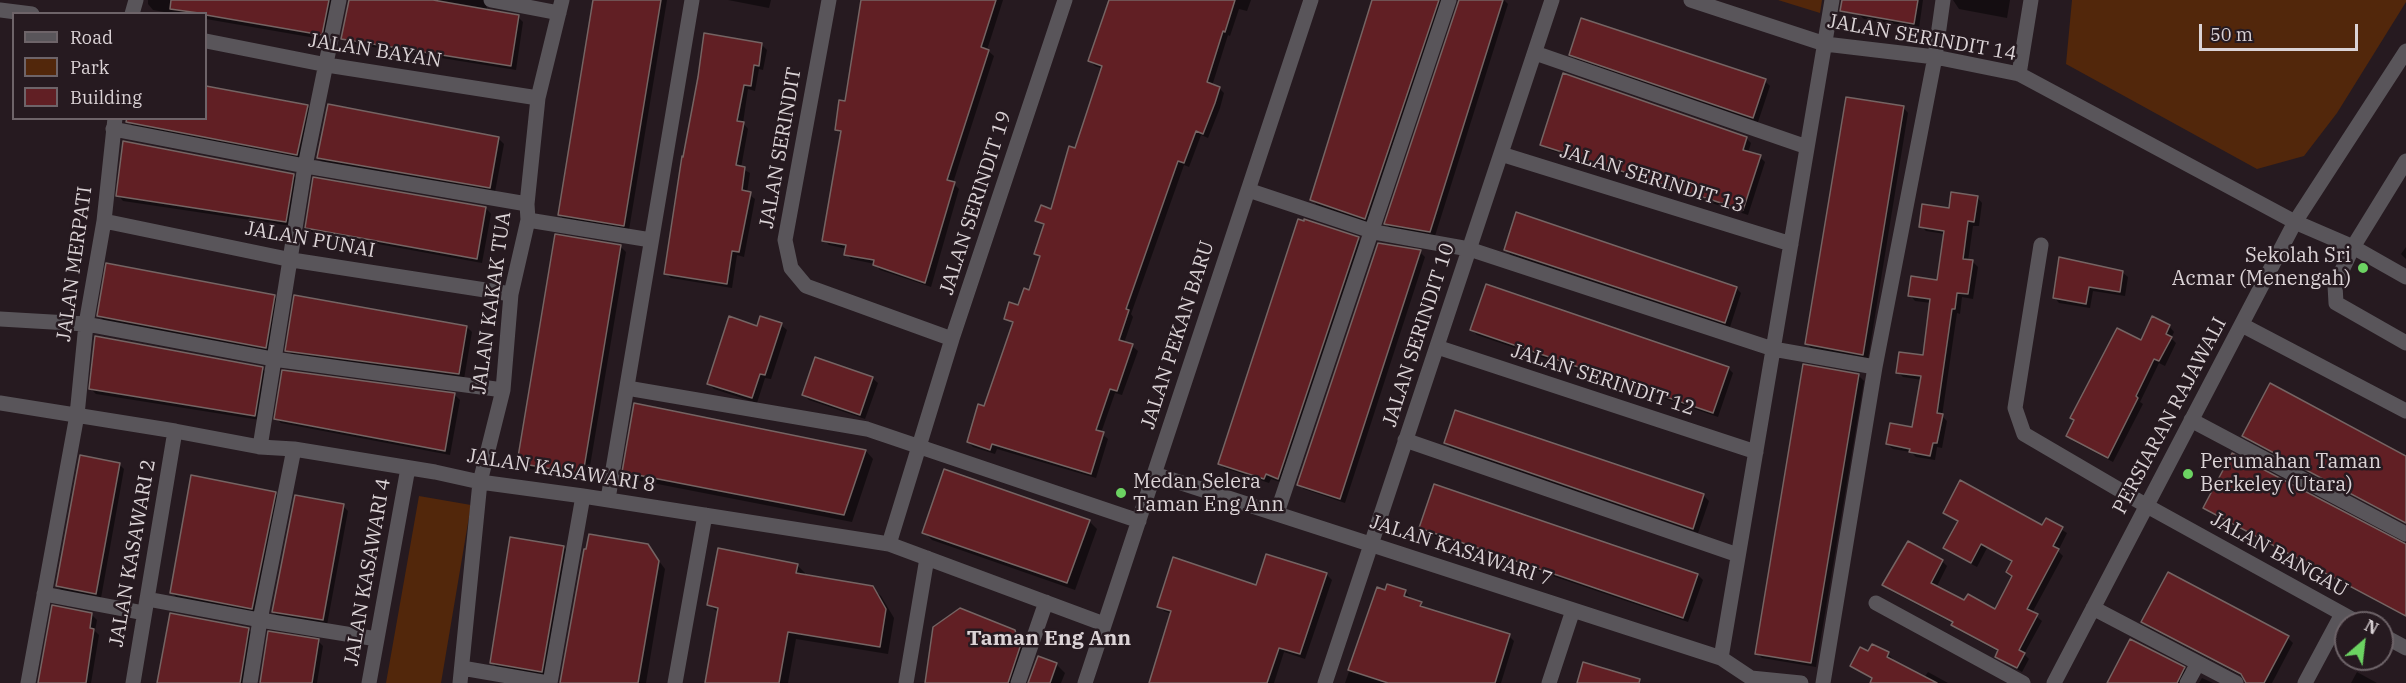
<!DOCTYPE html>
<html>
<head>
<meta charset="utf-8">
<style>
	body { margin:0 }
	#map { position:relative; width:2406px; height:683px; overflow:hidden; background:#261a20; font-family:"IBM Plex Serif",serif }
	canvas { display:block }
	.legend { position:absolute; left:12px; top:12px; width:195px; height:108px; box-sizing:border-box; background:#261a20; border:2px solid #6e6469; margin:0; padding:8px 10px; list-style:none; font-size:18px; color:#dbd3d6 }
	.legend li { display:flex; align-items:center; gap:12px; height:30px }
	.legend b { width:30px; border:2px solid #6e6469 }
	.north { position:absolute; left:2334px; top:611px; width:60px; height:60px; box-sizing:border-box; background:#261a20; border:2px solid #6e6469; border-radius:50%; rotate:28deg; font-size:16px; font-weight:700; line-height:24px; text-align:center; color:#dbd3d6 }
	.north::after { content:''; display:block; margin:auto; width:21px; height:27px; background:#6cd362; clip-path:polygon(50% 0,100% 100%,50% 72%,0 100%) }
	.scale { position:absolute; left:2199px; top:24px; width:159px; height:27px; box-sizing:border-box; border:3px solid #dbd3d6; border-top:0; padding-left:8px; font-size:18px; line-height:21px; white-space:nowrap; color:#dbd3d6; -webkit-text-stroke:4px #261a20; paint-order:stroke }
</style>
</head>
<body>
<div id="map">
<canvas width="2406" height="683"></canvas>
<ul class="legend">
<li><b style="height:8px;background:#59555a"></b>Road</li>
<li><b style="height:16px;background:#52270b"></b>Park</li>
<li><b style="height:16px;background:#611f24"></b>Building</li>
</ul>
<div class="north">N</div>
<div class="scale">50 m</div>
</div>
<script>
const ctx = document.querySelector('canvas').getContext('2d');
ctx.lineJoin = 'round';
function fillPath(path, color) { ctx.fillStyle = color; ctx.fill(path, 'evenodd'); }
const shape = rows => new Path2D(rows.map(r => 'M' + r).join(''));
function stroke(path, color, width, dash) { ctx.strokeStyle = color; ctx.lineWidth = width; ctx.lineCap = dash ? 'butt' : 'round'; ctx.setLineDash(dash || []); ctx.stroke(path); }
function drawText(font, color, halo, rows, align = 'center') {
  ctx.font = font + ' "IBM Plex Serif",serif'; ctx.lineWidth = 5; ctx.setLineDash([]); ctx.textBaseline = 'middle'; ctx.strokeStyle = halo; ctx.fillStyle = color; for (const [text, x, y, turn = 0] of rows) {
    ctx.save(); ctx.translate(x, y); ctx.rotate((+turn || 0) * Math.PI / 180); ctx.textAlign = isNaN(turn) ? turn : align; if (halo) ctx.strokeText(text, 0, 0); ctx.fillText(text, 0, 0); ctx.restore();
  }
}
fillPath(shape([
	[1778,0,1822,0,1820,13],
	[2072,0,2406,0,2406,2,2337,113,2304,156,2257,169,2066,64],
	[419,496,471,505,441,683,386,683]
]), '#52270b');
fillPath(shape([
	[148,0,337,0,327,40,206,19,206,14,175,14,153,10,148,4],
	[350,0,488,0,486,5,488,11,518,17,523,22,516,70,348,43,343,38],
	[594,0,667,0,629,230,564,220,559,214],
	[728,0,771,0,769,8],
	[870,0,1003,0,987,50,994,56,953,183,959,189,931,287,880,270,875,264,851,259,846,254,847,249,829,245,824,240,842,135,836,129,847,103],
	[1109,0,1251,0,1247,11,1239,9,1230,36,1228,35,1212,86,1219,88,1224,93,1220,108,1208,138,1201,135,1189,167,1184,165,1131,314,1133,317,1124,343,1132,346,1138,351,1122,395,1115,393,1101,433,1108,439,1096,478,997,449,995,454,973,447,968,442,985,408,1014,324,1006,318,1019,307,1030,292,1041,259,1035,254,1045,226,1037,220,1052,211,1076,150,1103,69,1095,66,1090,61],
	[1374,0,1446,0,1370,223,1317,205,1312,200],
	[1459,0,1504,0,1508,4,1435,236,1391,229,1386,224],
	[1861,0,1923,0,1919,28,1864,19,1858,14],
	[1953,0,2010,0,2007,18,1959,9],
	[762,45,767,50,763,70,759,69,755,91,748,89,743,123,748,129,741,168,750,173,747,193,755,199,744,257,737,255,732,288,671,278,665,273,683,158],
	[1571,54,1765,81,1770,86,1758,122,1576,59],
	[206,88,307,106,312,112,302,159,133,126,128,121,206,118],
	[1903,107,1908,113,1868,359,1812,349,1807,344],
	[1746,138,1751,143,1748,153,1760,157,1765,162,1748,215,1547,149,1542,144],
	[499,139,504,144,495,192,323,163,318,158],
	[293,175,298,180,291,226,123,201,118,195],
	[1977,197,1982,203,1979,226,1973,226,1968,261,1973,262,1978,267,1973,299,1962,297,1960,314,1957,313,1942,416,1947,421,1942,448,1937,447,1935,460,1916,457,1911,452,1893,449,1887,444,1914,428,1922,380,1903,377,1898,372,1924,357,1931,303,1915,301,1910,295,1938,282,1945,234,1926,231,1921,226],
	[486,208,491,214,482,263,312,232,307,227],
	[1358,239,1364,244,1283,483,1271,479,1269,483,1224,468,1219,463],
	[620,246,626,252,588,478,524,468,518,462],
	[2406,247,2406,259,2401,254],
	[1506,250,1736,288,1741,293,1730,327,1511,255],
	[1420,252,1425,257,1345,503,1304,489,1298,484],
	[2122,272,2128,277,2125,296,2093,291,2090,308,2059,303,2054,297],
	[274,296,279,301,271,352,104,321,99,316],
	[781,325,787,330,771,379,765,378,757,403,714,389,709,384,758,328],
	[2169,326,2174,332,2171,338,2176,343,2165,366,2159,363,2140,402,2143,404,2113,462,2073,441,2068,436,2141,342],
	[467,327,472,332,464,379,292,355,287,350],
	[1472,330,1728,368,1733,373,1718,417,1477,335],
	[262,368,267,374,260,420,96,394,91,389],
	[1859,376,1864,381,1816,667,1762,658,1757,653],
	[872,378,878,383,865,419,809,400,804,395],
	[455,395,460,400,450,455,281,423,276,418],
	[1456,412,1704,496,1709,501,1698,533,1451,448,1445,443],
	[2244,436,2406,458,2406,524,2249,441],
	[866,451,873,459,852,522,632,479,624,471],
	[119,464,124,469,101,598,62,591,57,586],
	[1435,486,1698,575,1703,580,1688,622,1426,533,1421,528],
	[275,493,280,498,257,613,177,598,172,593],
	[343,506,348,511,327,625,278,617,273,612],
	[2205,507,2406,544,2406,617,2210,513],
	[1945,512,2043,527,2046,520,2067,533,2058,551,2063,556,2032,613,2042,621,2024,654,2029,659,2022,672,2002,661,1997,656,1999,652,1958,630,1954,624,1889,590,1884,585,1942,561,1947,566,1937,586,1965,602,1996,611,2013,577,2013,563,1987,548,1977,567,1950,553,1945,547,1959,522],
	[1089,521,1097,529,1075,590,932,540,924,532],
	[647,545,665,569,646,683,560,683],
	[564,547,569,552,547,676,497,668,492,662],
	[1267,556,1327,575,1332,580,1305,659,1284,652,1274,683,1150,683,1172,614,1164,611,1159,606,1257,587],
	[797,565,805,573,805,576,872,588,881,596,894,618,888,654,796,639,788,683,706,683,719,613,709,605],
	[1378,589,1386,592,1405,591,1410,597,1409,600,1421,604,1426,609,1509,636,1514,641,1501,683,1345,683],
	[92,615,97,620,95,631,99,635,91,683,39,683],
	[2143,622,2288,638,2293,643,2272,683,2247,683,2244,677,2148,627],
	[248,629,253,634,246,683,159,683],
	[1015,631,1024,640,1028,657,1019,683,926,683],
	[318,641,323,646,317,683,261,683],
	[1873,646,1888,654,1893,659,1892,661,1924,678,1928,672,1948,683,1871,683,1873,680,1852,666,1869,653],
	[1056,664,1065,673,1061,683,1029,683],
	[2184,668,2189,673,2184,683,2109,683],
	[2357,672,2377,683,2351,683],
	[2202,678,2213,683,2199,683]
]), '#0007');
const building = shape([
	[171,0,329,0,322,35,206,15,206,14,170,9,171,0],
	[349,0,433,0,519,15,511,66,341,39,349,0],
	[593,0,661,0,624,226,558,215,593,0],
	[861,0,996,0,981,47,989,50,947,180,955,182,925,283,873,265,874,260,844,255,846,245,822,241,841,131,835,130,839,100,845,101,861,0],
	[1109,0,1235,0,1225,32,1223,31,1207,82,1220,87,1215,103,1203,134,1196,131,1184,163,1178,161,1126,309,1129,310,1119,340,1133,344,1117,391,1110,389,1096,430,1104,432,1091,474,992,444,990,450,967,442,978,404,984,406,1013,322,1004,319,1009,302,1018,305,1024,288,1029,290,1040,256,1034,254,1044,224,1035,221,1041,205,1051,209,1069,146,1075,148,1102,66,1088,61,1109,0],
	[1372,0,1439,0,1365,219,1310,200,1372,0],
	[1459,0,1503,0,1430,232,1384,224,1459,0],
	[1842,0,1918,0,1914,24,1840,11,1842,0],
	[1581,18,1766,79,1753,118,1569,55,1581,18],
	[704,33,762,43,759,66,754,65,751,86,744,85,737,121,744,122,736,165,745,167,742,190,751,192,739,252,732,251,727,284,664,274,682,156,683,157,698,77,704,33],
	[1563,73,1747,137,1743,150,1761,155,1743,210,1540,145,1563,73],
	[206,86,308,105,297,155,126,122,127,118,206,118,206,86],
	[1846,97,1904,106,1863,355,1805,344,1846,97],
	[328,104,499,137,490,188,317,158,328,104],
	[123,141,294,174,286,222,116,196,123,141],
	[313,177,486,207,477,259,305,228,313,177],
	[1951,192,1978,196,1974,222,1968,221,1963,259,1973,260,1968,294,1957,293,1955,309,1952,309,1937,413,1943,414,1937,443,1933,443,1930,456,1909,452,1910,449,1886,444,1890,423,1912,427,1921,376,1896,373,1899,352,1923,355,1930,299,1908,296,1911,276,1937,280,1944,231,1919,227,1922,204,1949,208,1951,192],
	[1516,212,1737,287,1725,323,1504,250,1516,212],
	[1298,219,1304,221,1304,219,1359,237,1278,479,1266,474,1264,479,1218,464,1298,219],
	[555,234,621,245,583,474,517,463,555,234],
	[1378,243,1421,250,1340,499,1297,485,1378,243],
	[2059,257,2123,271,2120,292,2089,287,2086,304,2053,298,2059,257],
	[106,263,275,295,266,348,97,316,106,263],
	[1486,284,1729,367,1713,413,1470,330,1486,284],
	[294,295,467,326,459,374,285,351,294,295],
	[729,316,757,326,760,316,782,323,765,375,760,374,752,398,707,384,729,316],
	[2152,316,2170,325,2166,334,2172,337,2159,361,2154,359,2136,396,2138,398,2108,458,2066,436,2074,420,2070,418,2117,328,2141,340,2152,316],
	[95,336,263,367,255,416,89,389,95,336],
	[815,357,873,377,860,415,802,395,815,357],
	[1803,364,1859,374,1811,663,1755,654,1803,364],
	[282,370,455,393,445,451,274,419,282,370],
	[2270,383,2406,456,2406,523,2242,436,2270,383],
	[634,403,866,450,844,515,622,472,634,403],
	[1455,410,1704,494,1693,529,1444,443,1455,410],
	[2232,453,2406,544,2406,616,2203,508,2232,453],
	[80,455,120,463,96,594,56,586,80,455],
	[944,469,1090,520,1067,583,922,533,944,469],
	[191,475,276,492,252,609,170,593,191,475],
	[1960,480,2042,525,2046,518,2063,527,2053,546,2059,549,2027,609,2038,614,2019,650,2025,653,2017,668,1995,657,1998,650,1951,625,1953,622,1882,585,1908,541,1943,560,1931,583,1964,600,1968,594,1995,609,2012,576,2006,572,2012,561,1981,544,1971,563,1943,548,1958,521,1943,513,1960,480],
	[1434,484,1698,574,1683,618,1419,528,1434,484],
	[295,495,344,504,323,620,272,612,295,495],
	[589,534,648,544,659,561,638,683,560,683,584,549,586,549,589,534],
	[510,537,564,546,542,672,490,663,510,537],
	[718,548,798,564,796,573,873,586,886,609,880,647,788,632,779,683,705,683,718,608,707,605,718,548],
	[1266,554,1327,573,1300,654,1279,648,1267,683,1149,683,1171,611,1157,607,1173,557,1256,585,1266,554],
	[2168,572,2289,636,2264,683,2246,683,2241,674,2141,622,2168,572],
	[1387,584,1406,590,1404,596,1422,602,1420,606,1510,634,1495,683,1388,683,1348,670,1377,587,1385,590,1387,584],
	[52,605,92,613,90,628,94,629,86,683,38,683,52,605],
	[960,608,1015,630,1020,647,1008,683,925,683,933,627,960,608],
	[170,613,249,628,240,683,157,683,170,613],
	[268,631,319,639,312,683,260,683,268,631],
	[2130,639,2185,667,2177,683,2107,683,2130,639],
	[1872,644,1889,652,1887,657,1937,683,1870,683,1872,678,1850,666,1860,647,1868,651,1872,644],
	[1038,656,1057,663,1050,683,1028,683,1038,656],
	[1583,662,1640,679,1639,683,1577,683,1583,662]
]);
fillPath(building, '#611f24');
stroke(building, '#756463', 1.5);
stroke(shape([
	[491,0,559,13],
	[829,0,785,240,791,268,806,286,952,339],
	[1691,0,1825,44,1935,57,2019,74,2295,222,2353,247,2406,277],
	[0,10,32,14],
	[132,14,136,0],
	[206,41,327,65,538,98],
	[1535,53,1807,147],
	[2019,74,2031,0],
	[113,129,305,166,527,204],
	[1501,154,1791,244],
	[2406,161,2353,247,2335,285,2336,303,2406,343],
	[1248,190,1374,232,1469,249,1773,349,1875,367],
	[528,220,651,240],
	[104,221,292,260,511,294],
	[2041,245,2015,408,2024,434,2147,506,2359,623],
	[0,319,86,324,273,359,503,390],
	[2242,325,2406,411],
	[1437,347,1756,452],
	[627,388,867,429,1139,521],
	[0,403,175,431,260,447,294,449,435,472,480,482,583,496,889,544,1104,624],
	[2191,420,2406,534],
	[1405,440,1738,555],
	[260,447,305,166,339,0],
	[1154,474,1721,658,1751,678,1801,683],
	[608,499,692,0],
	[1277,513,1449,0],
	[889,544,952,339,1065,0],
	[44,594,144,613],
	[147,599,260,620,377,639],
	[1876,603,2023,683],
	[2093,608,2236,683],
	[2382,635,2406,648],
	[1721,658,1832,0],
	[462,668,548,683],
	[28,683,77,415,86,324,104,221,115,118],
	[133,683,175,431],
	[250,683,260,620,294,449],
	[369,683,408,468],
	[460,683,480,482,503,390,511,294,528,220,527,204,538,98,562,0],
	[550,683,583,496],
	[675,683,705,515],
	[906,683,927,558],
	[1018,683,1046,602],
	[1085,683,1311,0],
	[1325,683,1552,0],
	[1549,683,1573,610],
	[1823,683,1875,367,1935,57,1943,0],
	[2054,683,2295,222,2406,51],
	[2187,683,2198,663],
	[2305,683,2342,614]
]), '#59555a', 15);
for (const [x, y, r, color] of [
	[2363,268,6,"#6cd362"],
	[2188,474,6,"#6cd362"],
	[1121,493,6,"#6cd362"]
]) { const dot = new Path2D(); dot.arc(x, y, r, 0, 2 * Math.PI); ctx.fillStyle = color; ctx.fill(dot); stroke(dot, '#261a20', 2); }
drawText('20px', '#dbd3d6', '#261a20', [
	["JALAN SERINDIT 14",1922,38,10],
	["JALAN BAYAN",375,51,9],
	["JALAN SERINDIT",781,148,-80],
	["JALAN SERINDIT 13",1652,179,17],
	["JALAN SERINDIT 19",976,203,-72],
	["JALAN PUNAI",310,240,10],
	["JALAN MERPATI",75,264,-82],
	["JALAN KAKAK TUA",492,303,-82],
	["JALAN PEKAN BARU",1178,335,-72],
	["JALAN SERINDIT 10",1419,335,-72],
	["JALAN SERINDIT 12",1603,380,18],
	["PERSIARAN RAJAWALI",2170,416,-62],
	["JALAN KASAWARI 8",561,471,9],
	["JALAN KASAWARI 7",1461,551,18],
	["JALAN KASAWARI 2",133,553,-80],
	["JALAN BANGAU",2279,555,29],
	["JALAN KASAWARI 4",368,572,-80]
]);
drawText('20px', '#dbd3d6', '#261a20', [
	["Sekolah Sri",2351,256,"right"],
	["Acmar (Menengah)",2351,279,"right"],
	["Perumahan Taman",2200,462],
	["Berkeley (Utara)",2200,485],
	["Medan Selera",1133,482],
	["Taman Eng Ann",1133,505]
], 'left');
drawText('bold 21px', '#dbd3d6', '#261a20', [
	["Taman Eng Ann",1049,639]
]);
</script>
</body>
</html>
